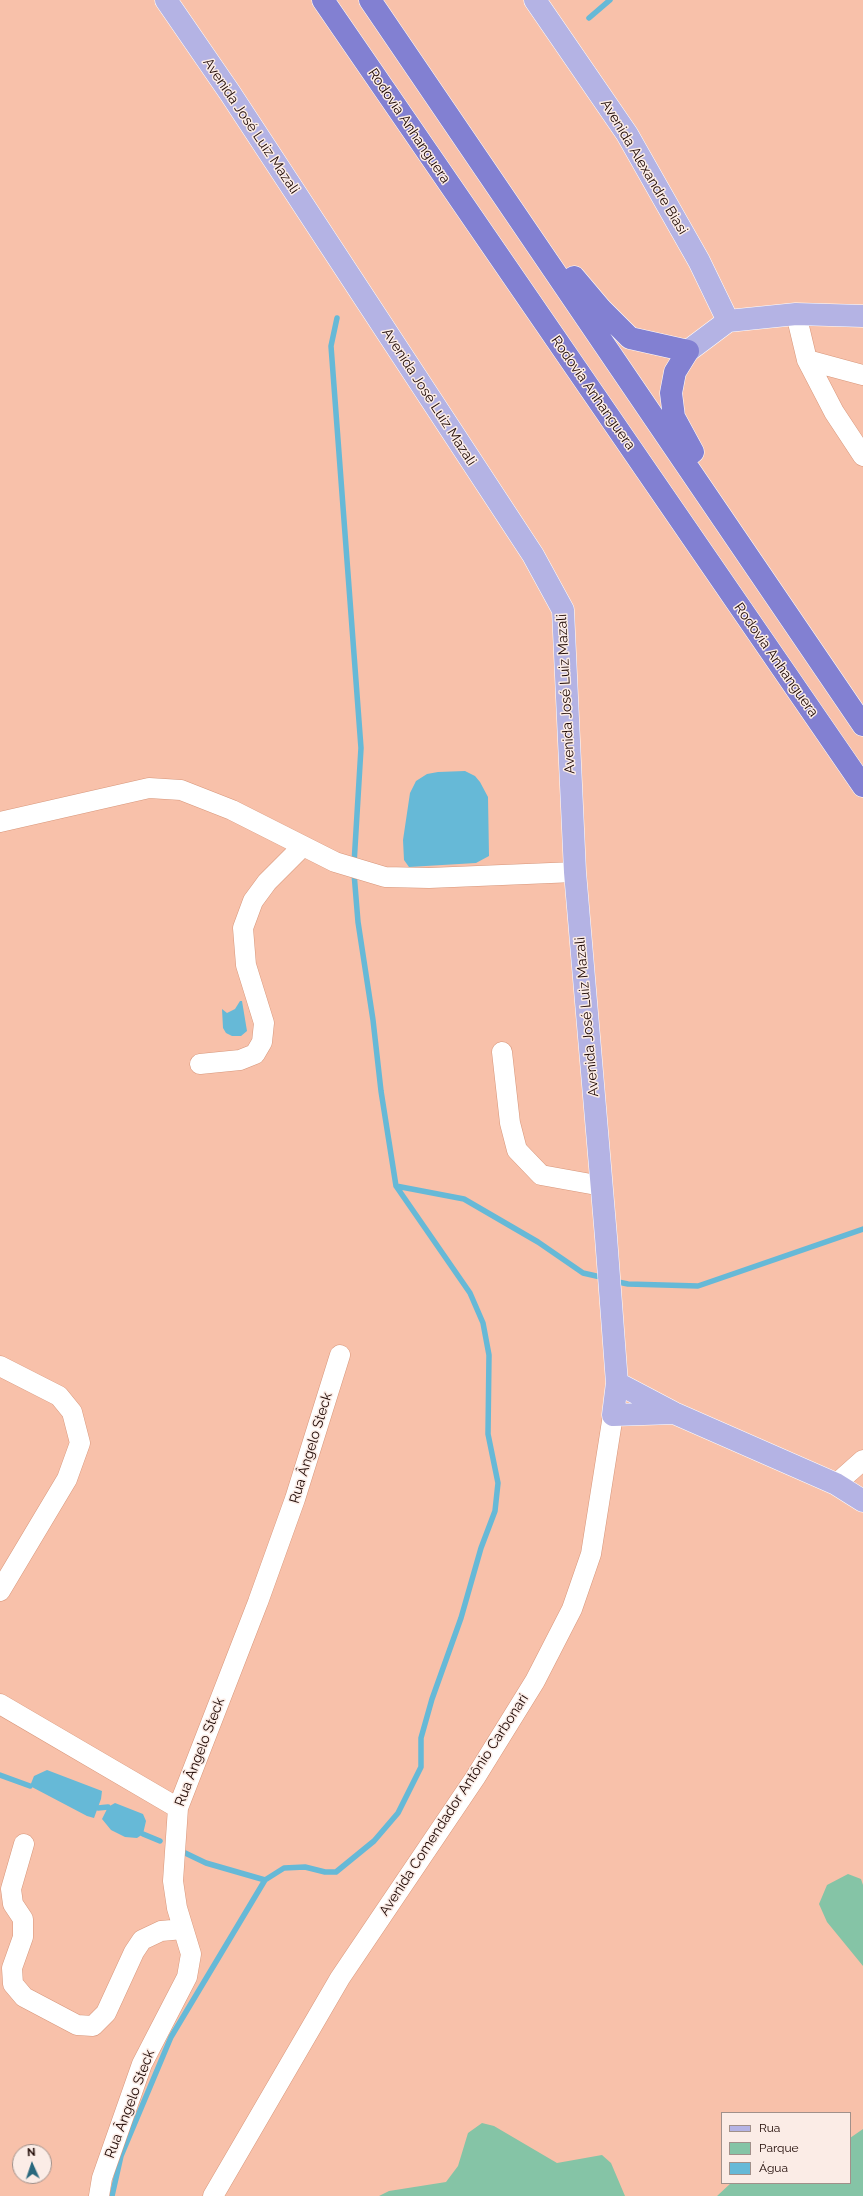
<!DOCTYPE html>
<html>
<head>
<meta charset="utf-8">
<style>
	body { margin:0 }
	#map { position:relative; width:863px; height:2196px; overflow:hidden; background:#f8c1aa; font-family:Raleway,sans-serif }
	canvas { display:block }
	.legend { position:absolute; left:721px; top:2112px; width:130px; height:72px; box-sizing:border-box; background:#fbece6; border:1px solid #a1908a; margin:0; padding:5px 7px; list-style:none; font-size:12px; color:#1b0500 }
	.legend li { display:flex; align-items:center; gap:8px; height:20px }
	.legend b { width:20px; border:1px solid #a1908a }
	.north { position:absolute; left:12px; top:2144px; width:40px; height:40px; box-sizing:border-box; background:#fbece6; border:1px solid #a1908a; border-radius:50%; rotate:357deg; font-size:11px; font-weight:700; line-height:16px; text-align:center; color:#1b0500 }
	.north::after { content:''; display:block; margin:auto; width:14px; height:18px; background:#29687d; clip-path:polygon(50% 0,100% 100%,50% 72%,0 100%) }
</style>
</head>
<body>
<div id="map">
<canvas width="863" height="2196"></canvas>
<ul class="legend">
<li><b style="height:5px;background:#b4b3e4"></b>Rua</li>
<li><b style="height:11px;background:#85c4a6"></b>Parque</li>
<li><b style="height:11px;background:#66b9d7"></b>Água</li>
</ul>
<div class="north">N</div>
</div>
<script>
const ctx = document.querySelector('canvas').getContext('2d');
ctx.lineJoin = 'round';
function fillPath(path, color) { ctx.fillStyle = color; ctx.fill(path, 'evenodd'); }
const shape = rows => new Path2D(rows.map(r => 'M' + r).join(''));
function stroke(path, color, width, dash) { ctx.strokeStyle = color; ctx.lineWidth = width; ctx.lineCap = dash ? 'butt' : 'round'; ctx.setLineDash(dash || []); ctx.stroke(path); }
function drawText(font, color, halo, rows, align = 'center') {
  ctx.font = font + ' Raleway,sans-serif'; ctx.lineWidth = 3; ctx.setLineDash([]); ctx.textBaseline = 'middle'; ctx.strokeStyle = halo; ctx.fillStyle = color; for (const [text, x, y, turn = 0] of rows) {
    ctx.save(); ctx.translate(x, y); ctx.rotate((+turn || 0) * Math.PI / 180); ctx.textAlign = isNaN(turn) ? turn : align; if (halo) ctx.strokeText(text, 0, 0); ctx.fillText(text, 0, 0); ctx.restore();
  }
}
fillPath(shape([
	[848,1874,861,1879,863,1885,863,1966,827,1922,819,1904,827,1885],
	[482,2123,494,2126,557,2163,602,2155,611,2163,625,2196,379,2196,389,2191,446,2182,458,2166,468,2133],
	[863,2129,863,2196,717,2196,731,2183,850,2183,850,2138]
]), '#85c4a6');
fillPath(shape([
	[465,771,475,776,480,782,488,797,489,856,476,863,409,867,404,860,403,840,410,793,416,781,427,774,438,772],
	[240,1001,242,1001,247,1031,241,1036,232,1036,226,1033,223,1028,222,1009,227,1013,235,1009],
	[47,1770,102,1791,101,1799,94,1818,87,1816,30,1786,34,1776],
	[115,1803,143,1814,146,1821,143,1834,137,1838,125,1837,111,1830,102,1819,108,1807]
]), '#66b9d7');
stroke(shape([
	[589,18,610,0],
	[337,318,331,346,361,748,354,864],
	[396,1186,464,1199,538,1242,583,1273,605,1278],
	[613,1281,628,1284,698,1286,863,1229],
	[0,1775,30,1786],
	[98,1808,108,1807],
	[143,1834,160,1841],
	[181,1851,206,1863,265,1880],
	[112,2196,121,2156,171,2037,265,1880,284,1868,305,1867,325,1872,336,1872,374,1841,398,1813,421,1767,421,1738,432,1699,461,1618,481,1548,495,1511,498,1483,488,1434,489,1355,483,1323,470,1293,396,1186,381,1091,373,1020,358,922,354,873]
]), '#66b9d7', 5.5);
const minor = shape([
	[796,314,807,360,834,412,863,456],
	[807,360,863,375],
	[0,822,149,788,181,790,232,810,335,862,385,877,429,878,575,872],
	[502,1052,510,1123,517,1150,541,1175,602,1186],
	[200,1064,240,1060,255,1054,262,1042,264,1023,246,965,243,928,253,901,267,882,303,846],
	[0,1366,59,1396,72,1412,80,1443,67,1479,0,1591],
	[836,1484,863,1460],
	[0,1704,178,1808],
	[24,1844,11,1889,13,1904,23,1919,23,1937,12,1968,13,1984,24,1997,77,2025,93,2026,106,2013,134,1952,142,1940,161,1931,183,1929],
	[99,2196,102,2178,142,2064,187,1977,191,1954,177,1908,173,1881,178,1808,258,1602,295,1499,340,1355],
	[213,2196,340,1978,475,1778,535,1681,572,1609,591,1554,613,1415]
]);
const major = shape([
	[166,0,230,93,533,555,563,610,575,872,606,1237,617,1383,613,1415,674,1413],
	[535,0,627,134,699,261,728,321],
	[688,351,728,321,796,314,863,316],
	[617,1383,674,1413,836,1484,863,1501]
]);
const highway = shape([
	[323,0,863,786],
	[370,0,863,725],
	[574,277,601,309,630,338,688,351,675,372,671,393,674,417,693,452]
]);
stroke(minor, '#d7967a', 21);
stroke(major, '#fff', 23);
stroke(highway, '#fff', 23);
stroke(minor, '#fff', 20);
stroke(major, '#b4b3e4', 22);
stroke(highway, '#8280d2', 22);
drawText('14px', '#1b0500', '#fbece6', [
	["Avenida José Luiz Mazali",251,126,56],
	["Rodovia Anhanguera",409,126,56],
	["Avenida Alexandre Biasi",644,167,59],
	["Rodovia Anhanguera",593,393,55],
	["Avenida José Luiz Mazali",429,397,57],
	["Rodovia Anhanguera",776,660,55],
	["Avenida José Luiz Mazali",566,694,-93],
	["Avenida José Luiz Mazali",587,1017,-95],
	["Rua Ângelo Steck",311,1448,-73],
	["Rua Ângelo Steck",200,1752,-69],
	["Avenida Comendador Antônio Carbonari",454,1805,-57],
	["Rua Ângelo Steck",130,2104,-69]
]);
</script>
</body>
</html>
